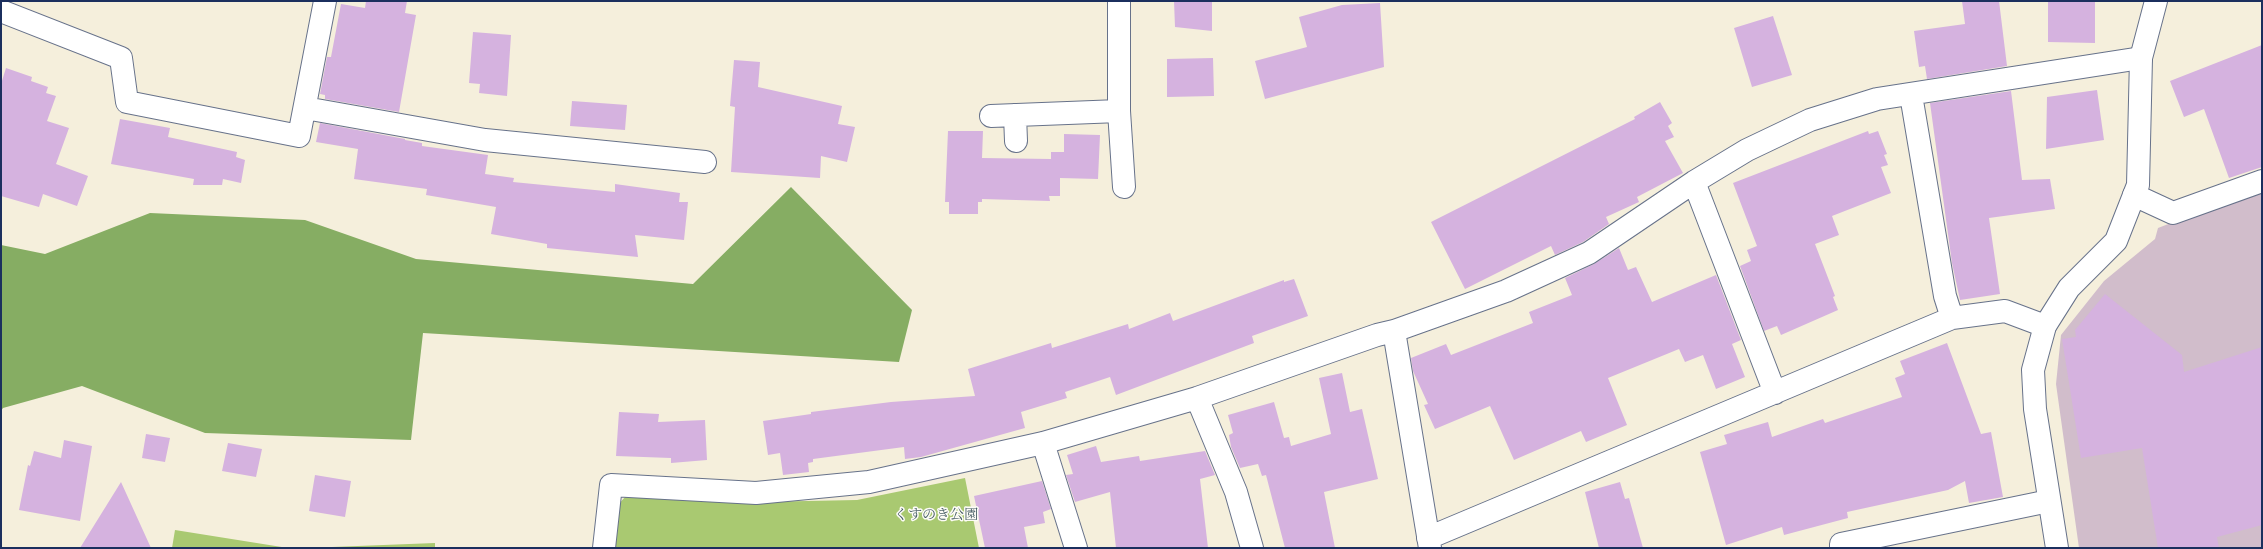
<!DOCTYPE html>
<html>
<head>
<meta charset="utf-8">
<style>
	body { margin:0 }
	#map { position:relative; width:2263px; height:549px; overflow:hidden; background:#f5efdc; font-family:Vollkorn,serif }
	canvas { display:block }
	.frame { position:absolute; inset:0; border:2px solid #1b2f5e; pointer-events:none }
</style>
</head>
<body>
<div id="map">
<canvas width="2263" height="549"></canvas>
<div class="frame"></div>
</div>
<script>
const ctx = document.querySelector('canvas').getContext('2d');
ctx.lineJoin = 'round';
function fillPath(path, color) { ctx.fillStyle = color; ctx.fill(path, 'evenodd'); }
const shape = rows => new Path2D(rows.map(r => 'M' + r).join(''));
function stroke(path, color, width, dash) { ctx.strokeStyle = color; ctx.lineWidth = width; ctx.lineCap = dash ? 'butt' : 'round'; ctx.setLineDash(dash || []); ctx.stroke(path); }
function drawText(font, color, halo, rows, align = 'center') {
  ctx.font = font + ' Vollkorn,"Noto Serif JP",serif'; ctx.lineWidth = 3; ctx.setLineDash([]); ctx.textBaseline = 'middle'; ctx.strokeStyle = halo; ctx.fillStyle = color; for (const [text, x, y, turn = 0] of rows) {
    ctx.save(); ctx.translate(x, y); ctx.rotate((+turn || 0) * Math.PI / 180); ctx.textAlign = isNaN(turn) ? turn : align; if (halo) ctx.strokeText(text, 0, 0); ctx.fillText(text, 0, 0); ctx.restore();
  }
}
fillPath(shape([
	[2262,188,2262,548,2079,548,2056,384,2061,335,2104,281,2155,239,2158,228]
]), '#d1bdcb');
fillPath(shape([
	[965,478,979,548,614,548,616,507,626,496,757,502,857,500],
	[175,530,288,548,172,548],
	[435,543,435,548,306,548]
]), '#a9c971');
fillPath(shape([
	[791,187,912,310,899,362,423,333,411,440,205,433,82,386,3,408,1,411,1,245,45,254,150,213,305,220,416,259,693,284]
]), '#86ad63');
fillPath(shape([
	[366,1,407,1,405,13,416,15,399,112,325,99,325,95,320,94,327,57,331,57,341,4,365,8],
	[1174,1,1212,1,1212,31,1175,27],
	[1962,1,1999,1,2007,66,1927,79,1925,66,1919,67,1914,31,1965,24],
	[2048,1,2095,1,2095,43,2048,42],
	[1380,3,1384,67,1265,99,1255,61,1307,47,1299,17,1342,5],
	[1773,16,1792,75,1752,87,1734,28],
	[473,32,511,35,507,96,479,93,480,84,469,83],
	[2262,45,2262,167,2229,178,2204,109,2184,117,2170,81],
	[1213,58,1214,96,1167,97,1167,59],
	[734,60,760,62,758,87,842,106,838,124,855,127,847,162,821,156,820,178,731,172,735,107,730,106],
	[6,68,32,77,31,81,48,87,46,93,56,96,47,121,69,128,56,164,88,176,77,206,43,194,39,207,1,196,1,84],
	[2097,90,2104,140,2046,149,2047,97],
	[2011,91,2022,180,2050,179,2055,209,1989,218,2000,294,1960,300,1952,263,1930,103],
	[572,101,627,105,625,130,570,126],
	[1660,102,1672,123,1668,126,1674,137,1665,141,1683,173,1637,197,1639,202,1606,217,1609,224,1583,242,1555,255,1551,246,1465,289,1431,222,1635,119,1634,117],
	[120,119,170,128,168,137,237,152,236,157,245,160,241,183,223,179,222,185,193,185,194,179,111,164],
	[320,123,405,139,405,140,422,143,422,146,488,155,485,174,514,178,513,182,615,192,615,184,680,193,679,202,688,202,684,240,635,235,638,257,547,248,547,244,491,234,496,207,426,195,427,189,354,179,358,149,316,142],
	[948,131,983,131,982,158,1051,159,1051,152,1064,152,1064,134,1100,135,1098,179,1060,178,1060,196,1049,196,1050,201,982,199,982,202,978,202,978,214,949,214,949,202,945,202],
	[1868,131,1869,134,1878,131,1887,154,1884,155,1888,165,1881,167,1891,193,1832,216,1839,235,1815,244,1835,296,1833,297,1838,310,1781,335,1777,326,1764,331,1740,266,1751,261,1747,250,1757,246,1733,183],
	[1619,248,1628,270,1636,267,1652,302,1716,275,1741,340,1732,344,1745,377,1716,389,1703,355,1685,362,1679,349,1608,378,1627,425,1586,442,1581,431,1514,460,1490,406,1435,429,1424,405,1428,404,1413,371,1411,358,1446,344,1451,355,1533,323,1529,312,1572,295,1565,278,1594,264],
	[1294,279,1308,316,1252,336,1254,343,1116,395,1110,377,1065,392,1067,398,1021,412,1025,428,921,457,905,459,904,447,813,459,813,462,808,463,809,472,783,475,780,453,768,455,763,421,811,414,811,412,891,402,975,396,968,369,1051,343,1052,348,1128,324,1129,329,1170,313,1173,321,1284,280,1284,282],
	[2105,294,2182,355,2184,372,2262,347,2262,525,2217,537,2219,548,2158,548,2142,448,2081,458,2062,339,2076,337,2075,330],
	[1947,343,1981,434,1991,432,2003,497,1969,503,1965,481,1948,490,1847,512,1848,518,1784,535,1782,527,1726,545,1700,452,1727,444,1724,435,1768,422,1772,437,1823,419,1825,423,1902,397,1895,378,1905,374,1900,361],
	[1342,373,1350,412,1362,409,1378,479,1324,492,1335,548,1285,548,1266,475,1262,476,1258,464,1240,468,1231,447,1229,435,1233,433,1228,415,1274,402,1284,438,1289,437,1291,446,1331,434,1319,378],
	[619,412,659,414,658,422,705,420,707,460,671,463,671,458,616,456],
	[146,434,170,438,165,462,142,458],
	[64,440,92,446,80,521,19,510,28,465,30,466,34,451,61,458],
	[228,443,262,449,256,477,222,471],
	[1096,446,1101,462,1139,456,1140,461,1205,451,1215,475,1200,479,1208,548,1116,548,1110,492,1075,502,1066,475,1073,474,1067,455],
	[315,475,351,481,345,517,309,511],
	[1042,481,1051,509,1043,512,1045,523,1024,527,1028,548,985,548,974,496],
	[121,482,151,548,80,548],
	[1620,482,1625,499,1629,498,1643,548,1599,548,1585,492]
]), '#d5b2df');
const minor = shape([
	[1119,1,1119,111,1124,187],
	[1,11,121,58,127,102,299,136,325,1],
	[1911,95,1945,296,1952,318],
	[305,108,485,140,705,162],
	[1015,115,1016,141],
	[991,116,1119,111],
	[1694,182,1775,393],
	[2134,195,2173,213,2262,181],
	[1394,331,1430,548],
	[1197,398,1236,492,1252,548],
	[1043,443,1076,548],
	[1428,538,1952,318,2005,311,2045,326],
	[604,548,611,485,756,493,869,482,1043,443,1197,398,1377,335,1394,331,1506,291,1589,253,1694,182,1747,150,1810,120,1877,99,2141,58],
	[1841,548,1841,544,2049,501]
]);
const tertiary = shape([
	[2057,548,2035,409,2033,370,2045,326,2069,288,2116,241,2138,185,2141,58,2156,1]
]);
stroke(minor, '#67728a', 24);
stroke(tertiary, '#67728a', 24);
stroke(minor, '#fff', 22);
stroke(tertiary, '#fff', 22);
drawText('14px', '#465d64', '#fdfcf7', [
	["くすのき公園",936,516]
]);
</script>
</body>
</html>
